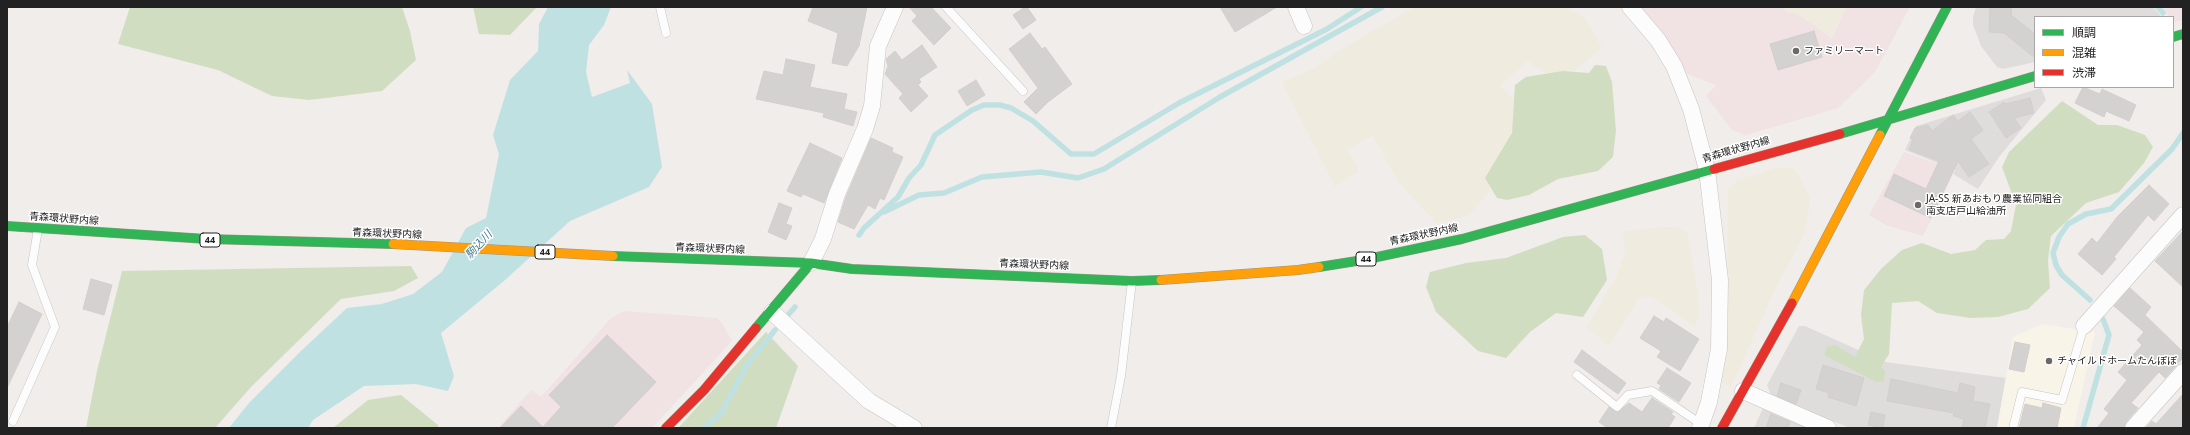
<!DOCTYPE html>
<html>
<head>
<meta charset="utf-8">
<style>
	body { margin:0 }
	#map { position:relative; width:2190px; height:435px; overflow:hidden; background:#f0edeb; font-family:"Noto Sans","Noto Sans JP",sans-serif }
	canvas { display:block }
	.frame { position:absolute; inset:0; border:8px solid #222; pointer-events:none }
	.legend { position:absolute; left:2034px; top:16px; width:140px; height:72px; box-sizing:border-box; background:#fff; border:1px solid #a7a7a7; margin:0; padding:5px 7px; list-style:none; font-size:12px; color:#222 }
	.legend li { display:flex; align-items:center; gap:8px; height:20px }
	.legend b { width:20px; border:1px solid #a7a7a7 }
</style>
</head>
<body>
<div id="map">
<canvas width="2190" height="435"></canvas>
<div class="frame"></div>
<ul class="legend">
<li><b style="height:5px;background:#30b455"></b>順調</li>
<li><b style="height:5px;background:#ff9f0a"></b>混雑</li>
<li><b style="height:5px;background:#e5322d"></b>渋滞</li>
</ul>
</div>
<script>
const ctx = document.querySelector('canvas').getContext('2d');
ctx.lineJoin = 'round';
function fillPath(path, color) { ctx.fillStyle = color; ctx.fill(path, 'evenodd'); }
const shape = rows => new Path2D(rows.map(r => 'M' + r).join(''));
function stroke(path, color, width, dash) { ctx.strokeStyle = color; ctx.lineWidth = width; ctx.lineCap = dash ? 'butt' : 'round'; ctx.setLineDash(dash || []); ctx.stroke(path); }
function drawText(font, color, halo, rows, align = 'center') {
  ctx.font = font + ' "Noto Sans","Noto Sans JP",sans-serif'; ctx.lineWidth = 3; ctx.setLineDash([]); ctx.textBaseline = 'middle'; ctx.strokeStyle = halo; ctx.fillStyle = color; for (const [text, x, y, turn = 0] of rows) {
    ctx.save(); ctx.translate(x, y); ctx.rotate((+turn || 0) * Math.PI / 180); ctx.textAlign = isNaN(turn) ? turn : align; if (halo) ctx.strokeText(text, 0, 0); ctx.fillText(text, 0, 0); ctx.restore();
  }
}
fillPath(shape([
	[1976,7,2153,7,2161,16,2035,17,2035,62,2003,69,1997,67,1981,46,1973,25,1973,17],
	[2041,88,2046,100,1999,157,1978,189,1953,174,1955,170,1905,150,1916,126],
	[1799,326,1805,326,1885,362,2006,378,1997,428,1850,428,1772,397,1767,385],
	[1767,406,1811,428,1754,428,1762,410]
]), '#dfdddc');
fillPath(shape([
	[1637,7,1782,7,1788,12,1798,14,1832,38,1846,7,1910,7,1875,72,1838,108,1746,135,1732,130,1706,96,1716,85,1685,73],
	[2162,7,2183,7,2183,20,2174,22,2173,17,2170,17],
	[1904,152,1955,170,1923,236,1886,225,1869,215],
	[624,311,717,318,722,323,732,341,652,428,498,428,531,390,541,397,611,318]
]), '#f1e2e3');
fillPath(shape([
	[2042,324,2095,332,2074,428,1997,428,2013,337]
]), '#f8f4e8');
fillPath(shape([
	[1414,7,1566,7,1586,19,1602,48,1560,83,1528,61,1500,85,1514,100,1530,144,1468,216,1436,223,1398,182,1373,136,1347,149,1359,171,1335,187,1282,82,1313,69,1340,50],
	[1782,7,1846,7,1832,38,1798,14,1788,12],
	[1776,168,1791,168,1798,173,1810,199,1808,216,1804,235,1774,292,1731,387,1721,382,1726,360,1728,189,1737,180],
	[1659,227,1676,227,1687,231,1698,294,1699,318,1694,327,1653,297,1644,296,1638,300,1609,346,1587,327,1617,275,1625,253,1623,234,1626,231]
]), '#efecdf');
fillPath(shape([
	[130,7,402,7,410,31,416,60,382,91,309,100,272,96,218,70,118,44],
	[473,7,537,7,510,35,479,34],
	[1595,65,1606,66,1612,82,1616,131,1613,157,1598,171,1558,179,1529,195,1507,200,1497,198,1485,178,1512,133,1515,85,1526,77,1563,71,1589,73],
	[2062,101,2098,125,2117,125,2145,135,2153,147,2144,163,2119,192,2086,203,2051,236,2048,260,2050,288,2028,309,1998,317,1971,318,1937,313,1918,301,1892,303,1889,354,1881,367,1885,371,1884,381,1876,382,1824,355,1827,347,1835,345,1855,357,1864,339,1861,315,1864,290,1881,269,1902,250,1922,243,1951,254,1975,250,1986,240,2004,239,2011,231,2016,205,2002,167,2009,152],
	[1585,235,1602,249,1607,280,1583,317,1556,313,1530,332,1506,358,1478,351,1436,312,1426,287,1430,272,1466,263,1506,258,1563,237],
	[411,266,418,278,394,291,341,299,251,387,215,428,86,428,97,371,122,271],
	[766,332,798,366,776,428,678,428],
	[401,395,438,425,438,428,333,428,368,400]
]), '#d1ddc1');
fillPath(shape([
	[548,7,611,7,604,25,589,45,586,72,592,97,630,83,627,70,652,104,662,167,649,187,570,221,505,280,441,333,454,376,448,391,416,384,364,386,313,420,308,428,229,428,249,403,301,351,347,308,382,304,413,294,442,272,466,228,486,218,499,154,493,135,510,80,538,51,539,24]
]), '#c0e1e2');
stroke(shape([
	[2158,7,2163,13],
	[884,212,919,195,944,193,982,177,1041,172,1078,178,1104,169,1220,97,1382,7],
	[859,235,864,228,898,197,909,178,921,165,935,135,972,110,984,105,1000,105,1011,108,1033,121,1071,154,1094,154,1179,103,1327,29,1361,7],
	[2090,300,2062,275,2056,265,2053,253,2059,237,2068,224,2086,214,2111,209,2172,149,2183,133],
	[788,315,795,307],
	[704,428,722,412,746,366,775,330],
	[2083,428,2109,335,2103,319]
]), '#c0e1e2', 5.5);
const building = shape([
	[813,7,867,7,859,46,847,66,832,63,838,33,808,21,813,7],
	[909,7,931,7,951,28,934,45,912,21,917,16,909,7],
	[1025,7,1027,7,1036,20,1023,29,1013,15,1025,7],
	[1220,7,1277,7,1235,32,1220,7],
	[1990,7,2012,7,2011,15,2035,34,2035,58,2004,33,1989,32,1990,7],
	[1814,31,1822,57,1778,70,1770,44,1814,31],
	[1030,33,1042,49,1045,47,1072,84,1048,102,1036,114,1024,102,1038,88,1009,49,1030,33],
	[922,45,937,67,919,79,921,82,918,85,928,96,911,112,899,98,903,94,885,74,888,66,886,59,895,51,902,60,922,45],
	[786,59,815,65,810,87,847,94,844,109,857,112,853,126,823,117,824,113,756,99,764,71,783,75,786,59],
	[976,80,985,95,967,106,958,91,976,80],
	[2083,87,2100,94,2102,89,2136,105,2129,121,2106,111,2104,117,2075,103,2083,87],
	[2030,98,2034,113,2014,118,2021,128,2006,138,1989,112,2004,102,2005,104,2030,98],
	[1970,112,1983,130,1971,139,1989,164,1969,177,1958,161,1931,218,1884,196,1894,174,1926,189,1939,161,1909,150,1913,139,1910,138,1915,128,1928,125,1932,131,1953,115,1958,121,1970,112],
	[871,138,893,148,892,152,903,157,884,200,880,198,875,209,868,205,854,229,838,222,846,197,871,138],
	[810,143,842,158,824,203,803,194,801,197,787,191,810,143],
	[2149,185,2169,204,2154,221,2148,215,2114,257,2116,259,2102,275,2078,254,2092,238,2097,243,2117,217,2149,185],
	[779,203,792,208,786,224,792,226,786,240,768,232,779,203],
	[2183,231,2183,287,2155,261,2183,231],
	[91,279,112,285,104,315,83,309,91,279],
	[2130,288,2151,307,2145,315,2183,352,2183,358,2165,378,2159,372,2131,403,2138,408,2126,422,2124,428,2097,428,2109,413,2104,409,2127,380,2118,372,2142,345,2137,340,2144,332,2114,306,2130,288],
	[19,302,42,314,7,388,7,327,19,302],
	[1654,316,1664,322,1666,318,1699,339,1680,371,1657,357,1661,351,1640,338,1654,316],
	[607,335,656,382,612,428,500,428,521,406,543,427,561,407,549,395,607,335],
	[2015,342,2030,345,2024,372,2009,369,2015,342],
	[1582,350,1626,383,1618,394,1574,362,1582,350],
	[1823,365,1864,378,1856,406,1828,397,1829,393,1816,389,1823,365],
	[1667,368,1691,383,1679,402,1659,389,1661,385,1657,383,1667,368],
	[1891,379,1958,393,1960,383,1975,387,1973,401,1990,404,1985,428,1962,428,1964,419,1953,416,1954,413,1887,401,1891,379],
	[1781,383,1801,390,1796,404,1777,396,1781,383],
	[2183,394,2183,428,2146,428,2152,421,2156,424,2183,394],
	[1652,398,1673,412,1671,414,1675,417,1668,428,1608,428,1599,422,1609,407,1618,412,1629,403,1642,412,1652,398],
	[2043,403,2061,408,2057,428,2019,428,2025,404,2042,408,2043,403],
	[1871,412,1885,415,1883,428,1868,425,1871,412],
	[1771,414,1790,422,1788,428,1766,428,1771,414]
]);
fillPath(building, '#d4d2d0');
stroke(building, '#d3cecc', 1);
const lane = shape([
	[660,7,666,33],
	[946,7,1023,91],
	[1577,375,1617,407,1628,395,1652,391,1701,424],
	[13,421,55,327,32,265,38,229],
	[1111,428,1121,376,1132,281],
	[2013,428,2022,392,2062,400,2084,326]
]);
const street = shape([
	[1296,7,1304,26],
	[1630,7,1658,40,1674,66,1691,109,1707,170,1720,280,1719,349,1709,402,1700,428],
	[811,263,823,239,837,194,865,129,872,106,878,46,895,7],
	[772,312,869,401,914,428],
	[2084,326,2183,215],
	[1743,391,1828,428],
	[2133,428,2183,372]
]);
const fast = shape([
	[2173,37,2183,34],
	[1840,134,2035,76],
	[1880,135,1947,7],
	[7,226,207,239,393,244],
	[613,256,811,263,852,269,1132,281,1161,280],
	[1319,267,1363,260,1462,239,1714,169],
	[756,328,811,263]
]);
const slow = shape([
	[393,244,613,256],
	[1161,280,1298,270,1319,267],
	[1792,303,1880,135]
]);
const jam = shape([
	[1714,169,1840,134],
	[666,428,704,390,756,328],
	[1722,428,1792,303]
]);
stroke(lane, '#c6c4c3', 9);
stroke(street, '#c6c4c3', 17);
stroke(fast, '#9b9782', 10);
stroke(slow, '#9b9782', 10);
stroke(jam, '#9b9782', 10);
stroke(lane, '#fdfcfc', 8);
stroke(street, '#fdfcfc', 16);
stroke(fast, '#30b455', 9);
stroke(slow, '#ff9f0a', 9);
stroke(jam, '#e5322d', 9);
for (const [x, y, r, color] of [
	[1796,51,4,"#6a6968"],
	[1918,205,4,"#6a6968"],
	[2049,361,4,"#6a6968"]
]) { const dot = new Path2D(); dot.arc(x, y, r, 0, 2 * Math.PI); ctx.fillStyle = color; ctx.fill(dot); stroke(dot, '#fff', 1.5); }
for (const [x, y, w] of [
	[210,240,20],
	[545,252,20],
	[1366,259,20]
]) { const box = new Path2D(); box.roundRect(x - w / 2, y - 7, w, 14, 3); ctx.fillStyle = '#fff'; ctx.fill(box); stroke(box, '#222', 1); }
drawText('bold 9px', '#222', null, [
	["44",210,240],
	["44",545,252],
	["44",1366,259]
]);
drawText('10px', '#222', '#fff', [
	["ファミリーマート",1804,51],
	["JA-SS 新あおもり農業協同組合",1926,199],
	["南支店戸山給油所",1926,211],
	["チャイルドホームたんぽぽ",2057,361]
], 'left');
drawText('10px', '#222', '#fff', [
	["青森環状野内線",1736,150,-16],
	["青森環状野内線",64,219,4],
	["青森環状野内線",387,234,2],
	["青森環状野内線",1424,235,-12],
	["青森環状野内線",710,249,2],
	["青森環状野内線",1034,265,2]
]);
drawText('italic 11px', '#437990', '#fff', [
	["駒込川",479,245,-47]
]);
</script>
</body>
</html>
